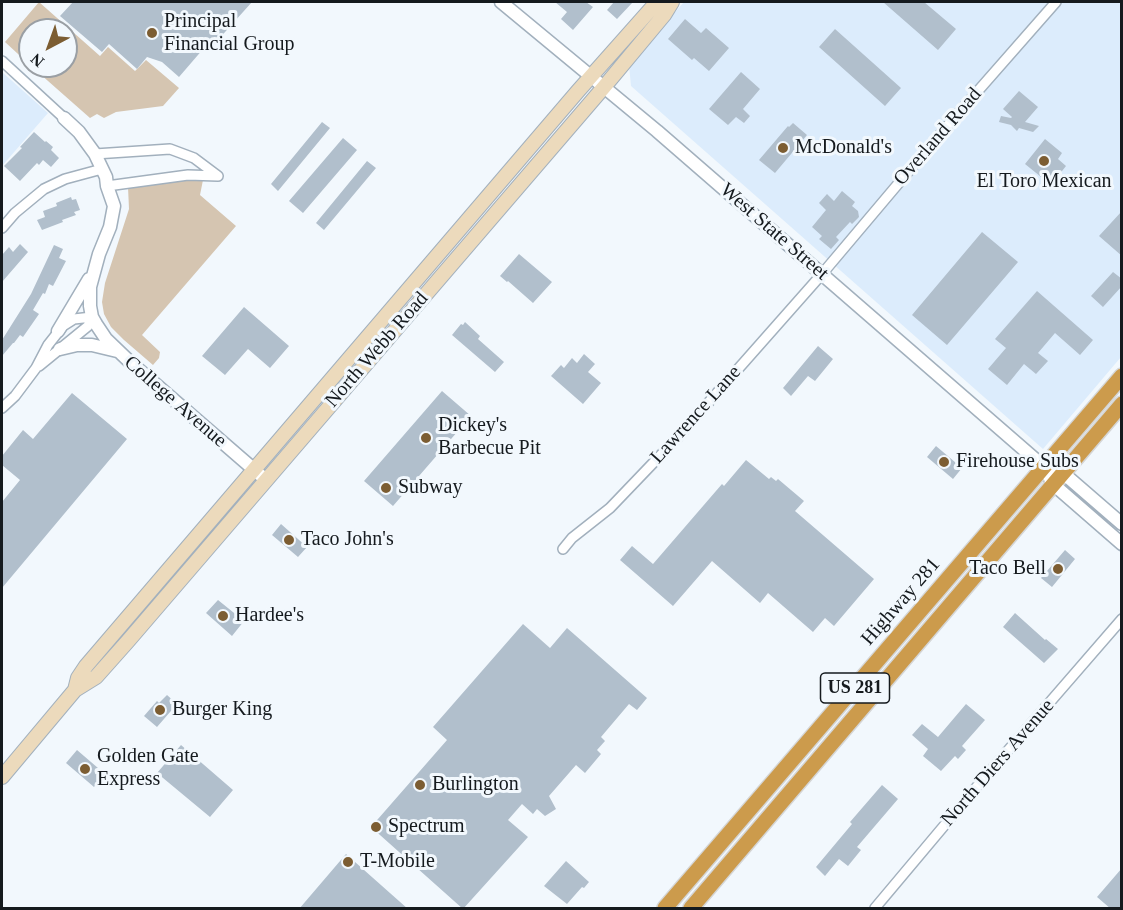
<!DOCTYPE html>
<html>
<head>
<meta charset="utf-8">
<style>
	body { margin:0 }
	#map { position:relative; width:1123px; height:910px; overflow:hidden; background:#f2f8fd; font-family:"Times New Roman",serif }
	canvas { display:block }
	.frame { position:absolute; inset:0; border:3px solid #151a1e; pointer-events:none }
	.north { position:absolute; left:18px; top:18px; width:60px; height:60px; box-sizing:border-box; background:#f2f8fd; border:2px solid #9a9fa4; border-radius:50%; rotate:221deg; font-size:16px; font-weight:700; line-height:24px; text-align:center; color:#151a1e }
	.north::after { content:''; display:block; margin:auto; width:21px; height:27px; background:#7c5d32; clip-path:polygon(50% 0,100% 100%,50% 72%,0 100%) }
</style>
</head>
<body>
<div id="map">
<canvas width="1123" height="910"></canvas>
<div class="frame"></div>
<div class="north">N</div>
</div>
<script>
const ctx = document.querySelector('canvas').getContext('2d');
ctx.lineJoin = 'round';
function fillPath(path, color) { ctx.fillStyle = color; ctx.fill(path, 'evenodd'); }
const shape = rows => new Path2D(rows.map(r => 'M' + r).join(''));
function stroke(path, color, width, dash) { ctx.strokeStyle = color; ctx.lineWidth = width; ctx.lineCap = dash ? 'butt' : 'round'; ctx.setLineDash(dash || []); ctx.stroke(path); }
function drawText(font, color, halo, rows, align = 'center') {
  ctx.font = font + ' "Times New Roman",serif'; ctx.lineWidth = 6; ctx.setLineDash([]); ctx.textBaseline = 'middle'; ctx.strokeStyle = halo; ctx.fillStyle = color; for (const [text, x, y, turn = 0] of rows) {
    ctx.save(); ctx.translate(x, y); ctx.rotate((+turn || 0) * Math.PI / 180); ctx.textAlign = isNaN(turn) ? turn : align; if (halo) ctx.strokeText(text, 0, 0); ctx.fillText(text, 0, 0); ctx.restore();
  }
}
fillPath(shape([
	[684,2,1121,2,1121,357,1043,449,631,86,629,65],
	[2,72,48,113,2,166]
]), '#dcecfc');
fillPath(shape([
	[39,2,100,56,108,47,135,71,146,60,179,88,163,106,116,112,104,118,97,114,90,118,31,66,66,66,66,30,30,30,30,65,5,42],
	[190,179,203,180,200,195,236,226,142,335,160,352,159,358,153,365,124,340,111,327,104,314,102,302,105,283,129,209,128,187]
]), '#d5c5b1');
fillPath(shape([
	[73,2,252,2,208,51,204,48,179,77,162,62,147,57,137,69,109,44,102,52,60,16],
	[555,2,586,2,593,7,573,30,561,19,567,12],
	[614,2,633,2,617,19,607,10],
	[883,2,924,2,956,29,938,50],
	[685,19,701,33,706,28,729,48,709,71,694,58,692,60,668,39],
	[835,29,901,88,885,106,819,47],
	[741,72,760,89,743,109,750,116,744,123,736,117,728,125,709,109],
	[1019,91,1038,107,1025,122,1039,126,1033,132,1019,128,1017,131,1011,125,999,122,1001,116,1011,118,1012,117,1003,109],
	[322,122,330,128,278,191,271,184],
	[793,123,807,135,775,173,759,160,788,126,789,127],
	[34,132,45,142,46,141,53,147,51,150,59,158,51,167,43,160,39,165,37,163,20,181,4,166,22,148,20,147],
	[343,138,357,150,303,213,289,201],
	[1045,139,1062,153,1058,159,1066,166,1051,185,1025,164],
	[367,161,376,168,324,230,316,223],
	[842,191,855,202,852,206,858,211,859,217,852,224,850,222,836,237,839,240,831,249,819,239,822,236,812,227,826,210,819,203,827,194,834,201],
	[71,197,72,200,76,199,80,210,74,212,76,215,62,220,63,222,42,230,37,220,45,217,43,211,57,206,56,203],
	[1122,211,1122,256,1099,236],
	[982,232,1018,262,947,345,912,315],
	[20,244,28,252,2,282,2,255,9,247,13,252],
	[54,245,63,249,59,258,66,261,53,286,49,284,45,294,43,293,33,310,39,314,23,337,20,335,14,343,13,343,2,356,2,340,31,294],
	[519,254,552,282,533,303,508,281,507,282,500,276],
	[1113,272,1122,279,1122,286,1103,307,1091,296],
	[1037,291,1093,340,1080,355,1055,333,1038,353,1048,361,1036,374,1024,364,1007,385,988,369,1006,348,995,339],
	[244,307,289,346,270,368,248,349,225,375,202,356],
	[465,322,480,336,478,339,504,362,495,372,452,335,461,324,463,325],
	[818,346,833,359,815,381,808,376,791,396,783,388],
	[584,354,595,364,588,372,601,383,583,404,551,376,561,365,564,368,572,358,577,363],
	[442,391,471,416,393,506,364,481],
	[72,393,127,439,2,588,2,502,20,480,2,465,2,456,23,430,33,439],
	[936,446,962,468,953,479,927,457],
	[746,460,769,479,771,477,776,481,778,479,804,501,795,511,874,579,834,626,825,618,813,632,768,593,760,603,712,561,673,606,620,560,632,546,653,564,722,484,724,486],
	[281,524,307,547,298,557,272,535],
	[1065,550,1075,559,1052,587,1041,578],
	[218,600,244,621,232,636,206,613],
	[1015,613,1045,640,1046,639,1058,649,1044,663,1003,627],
	[523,624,550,648,567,628,647,698,637,710,629,704,601,737,605,741,597,750,601,754,585,773,576,765,549,796,556,809,545,816,537,809,533,814,522,804,508,820,528,837,463,909,371,827,447,740,433,727],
	[167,695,177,704,157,727,144,716,157,701,159,703],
	[966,704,985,720,962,746,966,750,958,759,955,756,941,771,923,756,928,749,912,735,922,724,938,737],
	[181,745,233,790,210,817,157,773],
	[77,750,105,774,94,787,66,763],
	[882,785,898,799,857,847,861,850,848,866,839,859,825,876,816,867,852,824,850,822],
	[346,854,408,909,299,909],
	[566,861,589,882,584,888,582,887,567,904,544,886],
	[1122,868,1122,909,1111,909,1097,897]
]), '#b1bfcc');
const minor = shape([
	[2,61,64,118],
	[95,154,170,149,194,158,218,176],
	[107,186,188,175,218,176],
	[2,228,15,213,44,189,65,179,102,169],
	[39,366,88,326,92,317],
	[2,408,15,396,36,368,48,345,63,326,74,319,92,317],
	[563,549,572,538,610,508,678,437,822,274,941,133,1056,2],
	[875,908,985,777,1122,619]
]);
const tertiary = shape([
	[501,2,657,131,1044,467,1053,484,1122,544],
	[64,118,79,132,95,154,106,177,107,186,114,206,110,227,99,254,90,287,90,306,92,317,96,324,106,339,131,363,266,480],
	[58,331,89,279],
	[60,349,77,345,92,345,117,351],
	[1057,471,1063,473,1122,524]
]);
const secondary = shape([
	[75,690,78,678,86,666,578,91,657,2],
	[2,777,75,690,96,677,128,641,604,87,664,15,672,2]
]);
const trunk = shape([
	[665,908,1122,376],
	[691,908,1122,404]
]);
stroke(minor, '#a2b0bd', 12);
stroke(tertiary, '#a2b0bd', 15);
stroke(secondary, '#a2b0bd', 16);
stroke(trunk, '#d5d6d6', 18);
stroke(minor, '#fff', 9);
stroke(tertiary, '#fff', 12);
stroke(secondary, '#ecdabc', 14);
stroke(trunk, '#cc9b4c', 15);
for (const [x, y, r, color] of [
	[152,33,6,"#7c5d32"],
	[783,148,6,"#7c5d32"],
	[1044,161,6,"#7c5d32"],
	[426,438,6,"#7c5d32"],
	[944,462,6,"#7c5d32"],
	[386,488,6,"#7c5d32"],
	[289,540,6,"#7c5d32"],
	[1058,569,6,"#7c5d32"],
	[223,616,6,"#7c5d32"],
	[160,710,6,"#7c5d32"],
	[85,769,6,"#7c5d32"],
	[420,785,6,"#7c5d32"],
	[376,827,6,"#7c5d32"],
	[348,862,6,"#7c5d32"]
]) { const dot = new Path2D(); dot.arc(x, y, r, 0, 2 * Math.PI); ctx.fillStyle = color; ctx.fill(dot); stroke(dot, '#f2f8fd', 2); }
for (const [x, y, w] of [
	[855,688,69]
]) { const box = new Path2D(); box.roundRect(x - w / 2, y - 15, w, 30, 4.5); ctx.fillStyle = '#f2f8fd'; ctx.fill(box); stroke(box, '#151a1e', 1.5); }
drawText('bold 18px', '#151a1e', null, [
	["US 281",855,688]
]);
drawText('20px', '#151a1e', '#f2f8fd', [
	["Principal",164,22],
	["Financial Group",164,45],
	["McDonald's",795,148],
	["El Toro Mexican",1044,182,"center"],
	["Dickey's",438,426],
	["Barbecue Pit",438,449],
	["Firehouse Subs",956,462],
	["Subway",398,488],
	["Taco John's",301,540],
	["Taco Bell",1046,569,"right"],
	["Hardee's",235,616],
	["Burger King",172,710],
	["Golden Gate",97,757],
	["Express",97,780],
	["Burlington",432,785],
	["Spectrum",388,827],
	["T-Mobile",360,862]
], 'left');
drawText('20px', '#151a1e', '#f2f8fd', [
	["Overland Road",938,137,-49],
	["West State Street",774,232,41],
	["North Webb Road",377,350,-49],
	["College Avenue",175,402,41],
	["Lawrence Lane",696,415,-48],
	["Highway 281",901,602,-49],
	["North Diers Avenue",998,763,-49]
]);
</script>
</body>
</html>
